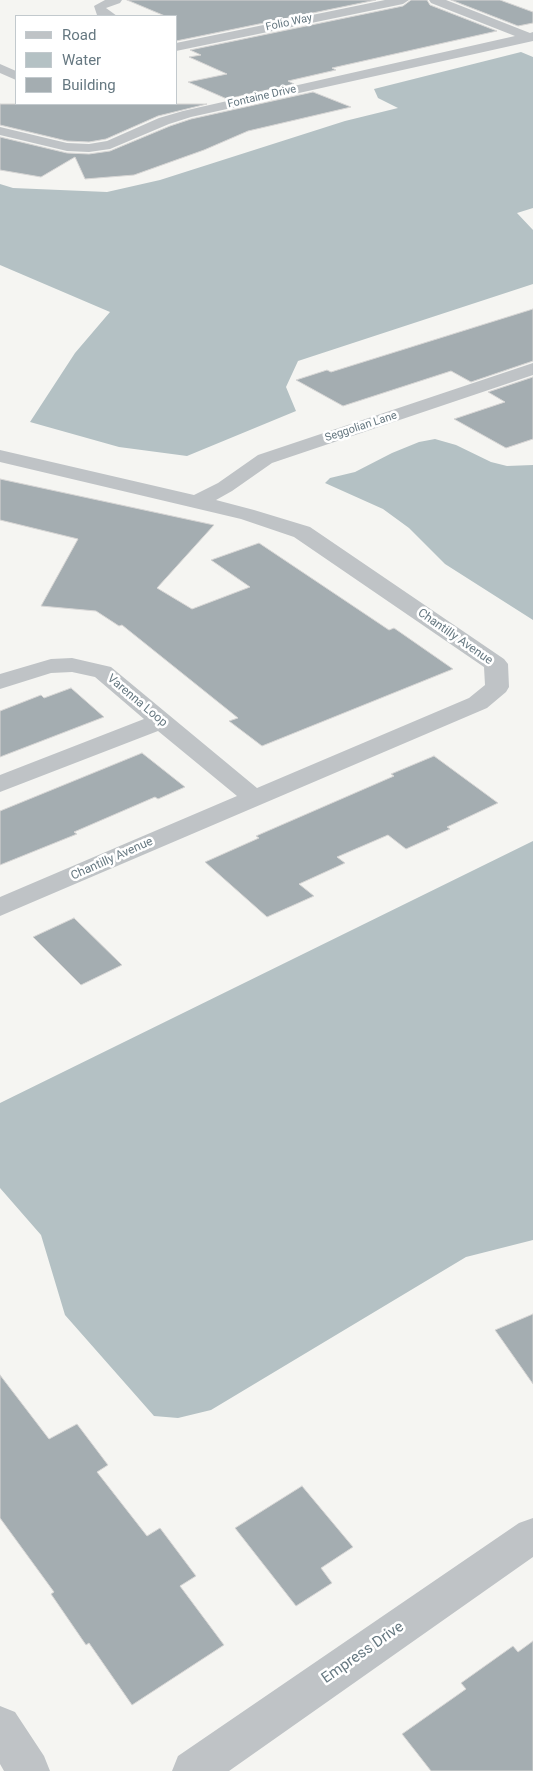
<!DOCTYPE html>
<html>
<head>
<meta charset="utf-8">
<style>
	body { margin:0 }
	#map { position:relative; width:533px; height:1771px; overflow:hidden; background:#f5f5f2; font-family:Roboto,sans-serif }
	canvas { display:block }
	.legend { position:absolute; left:15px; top:15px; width:162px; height:90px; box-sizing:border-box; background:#fff; border:1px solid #c2c9cd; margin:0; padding:6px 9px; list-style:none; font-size:15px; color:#667881 }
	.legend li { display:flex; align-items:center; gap:10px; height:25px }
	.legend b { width:25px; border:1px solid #c2c9cd }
</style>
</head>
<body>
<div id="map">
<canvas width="533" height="1771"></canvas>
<ul class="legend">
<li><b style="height:6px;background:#bfc3c6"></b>Road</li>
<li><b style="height:14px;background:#b4c1c4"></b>Water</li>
<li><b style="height:14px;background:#a4adb1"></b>Building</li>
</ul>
</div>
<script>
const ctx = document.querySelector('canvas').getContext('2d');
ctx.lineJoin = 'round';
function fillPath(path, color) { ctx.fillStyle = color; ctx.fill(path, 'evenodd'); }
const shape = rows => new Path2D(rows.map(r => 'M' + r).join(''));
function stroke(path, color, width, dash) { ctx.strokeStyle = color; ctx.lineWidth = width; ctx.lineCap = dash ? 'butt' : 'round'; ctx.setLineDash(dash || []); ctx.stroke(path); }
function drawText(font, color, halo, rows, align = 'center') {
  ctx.font = font + ' Roboto,sans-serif'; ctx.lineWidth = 5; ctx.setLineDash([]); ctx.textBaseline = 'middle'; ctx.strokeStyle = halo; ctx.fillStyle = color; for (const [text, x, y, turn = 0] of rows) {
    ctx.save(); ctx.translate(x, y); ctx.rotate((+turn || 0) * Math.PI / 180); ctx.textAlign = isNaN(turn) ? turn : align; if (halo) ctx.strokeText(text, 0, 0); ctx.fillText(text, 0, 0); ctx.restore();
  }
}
fillPath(shape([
	[521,52,533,57,533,208,517,213,533,230,533,284,298,361,286,387,296,411,187,456,119,447,30,422,75,353,110,312,0,265,0,184,13,188,107,192,160,180,345,121,398,108,378,98,374,89],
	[435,439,456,445,491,462,507,466,533,465,533,620,445,564,409,528,383,509,325,483,330,478,355,472,392,453,419,442],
	[533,841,533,1240,466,1257,211,1410,178,1418,154,1416,65,1315,41,1235,0,1188,0,1103]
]), '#b4c1c4');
const building = shape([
	[127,0,376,0,176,41,176,16,165,16,127,0],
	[411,0,427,0,430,5,497,31,332,68,336,70,288,81,294,84,227,99,188,82,227,74,189,57,201,55,190,50,403,6,411,0],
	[451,0,500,0,533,12,533,23,518,26,451,0],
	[313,92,351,107,248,131,204,150,134,175,85,179,75,157,41,177,0,170,0,137,67,153,89,154,110,151,170,126,191,119,313,92],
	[0,104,207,104,158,116,106,139,89,142,67,141,0,125,0,104],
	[533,309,533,361,471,382,451,371,343,406,296,380,327,370,331,372,533,309],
	[533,377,533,439,506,448,454,419,505,402,488,392,533,377],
	[0,479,214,525,157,588,192,609,250,587,211,560,259,543,389,630,394,628,453,669,262,746,229,721,238,718,122,625,119,626,96,611,41,606,78,539,0,520,0,479],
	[71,688,104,717,0,757,0,711,41,695,44,698,71,688],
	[142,753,185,787,158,799,155,797,74,832,77,834,0,865,0,811,142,753],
	[434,756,498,803,447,827,450,829,406,849,388,835,337,857,345,863,299,884,314,896,267,917,205,862,259,838,256,836,394,776,391,774,434,756],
	[74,918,122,965,81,985,33,937,74,918],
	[533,1314,533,1384,495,1330,533,1314],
	[0,1375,49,1439,77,1424,108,1465,97,1472,147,1536,160,1528,196,1576,180,1586,224,1645,132,1705,89,1643,86,1645,51,1594,54,1592,0,1518,0,1375],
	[302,1486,353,1547,321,1568,332,1583,296,1606,235,1528,302,1486],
	[533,1641,533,1771,431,1771,402,1734,466,1689,461,1683,513,1646,518,1652,533,1641]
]);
fillPath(building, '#a4adb1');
stroke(building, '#d7d6d5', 1);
fillPath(shape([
	[105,0,122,0,120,3,106,8,117,16,97,15,94,6,105,0],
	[385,0,409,0,403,4,176,51,176,43,385,0],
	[429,0,446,0,530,33,533,32,533,41,191,117,169,124,110,149,89,152,67,151,0,135,0,127,67,143,89,144,107,141,159,118,183,111,515,36,431,3,429,0],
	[0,64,16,71,16,80,0,73,0,64],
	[533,363,533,375,272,463,232,491,216,500,254,510,310,527,504,659,508,664,509,687,506,692,487,708,0,916,0,897,237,796,158,731,0,792,0,775,144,719,95,677,72,672,51,673,0,689,0,674,51,659,72,658,111,667,257,788,469,698,485,685,484,667,294,537,241,519,0,462,0,450,194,495,218,483,258,455,533,363],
	[533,1518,533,1557,229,1771,172,1771,178,1756,519,1523,533,1518],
	[0,1706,15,1712,44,1756,50,1771,4,1771,0,1764,0,1706]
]), '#bfc3c6');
drawText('11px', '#667881', '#fff', [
	["Folio Way",289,23,-12],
	["Fontaine Drive",262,97,-13],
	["Seggolian Lane",361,427,-18]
]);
drawText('12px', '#667881', '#fff', [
	["Chantilly Avenue",455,637,35],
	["Varenna Loop",137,701,40],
	["Chantilly Avenue",112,859,-24]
]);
drawText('15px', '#667881', '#fff', [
	["Empress Drive",363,1653,-35]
]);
</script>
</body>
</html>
